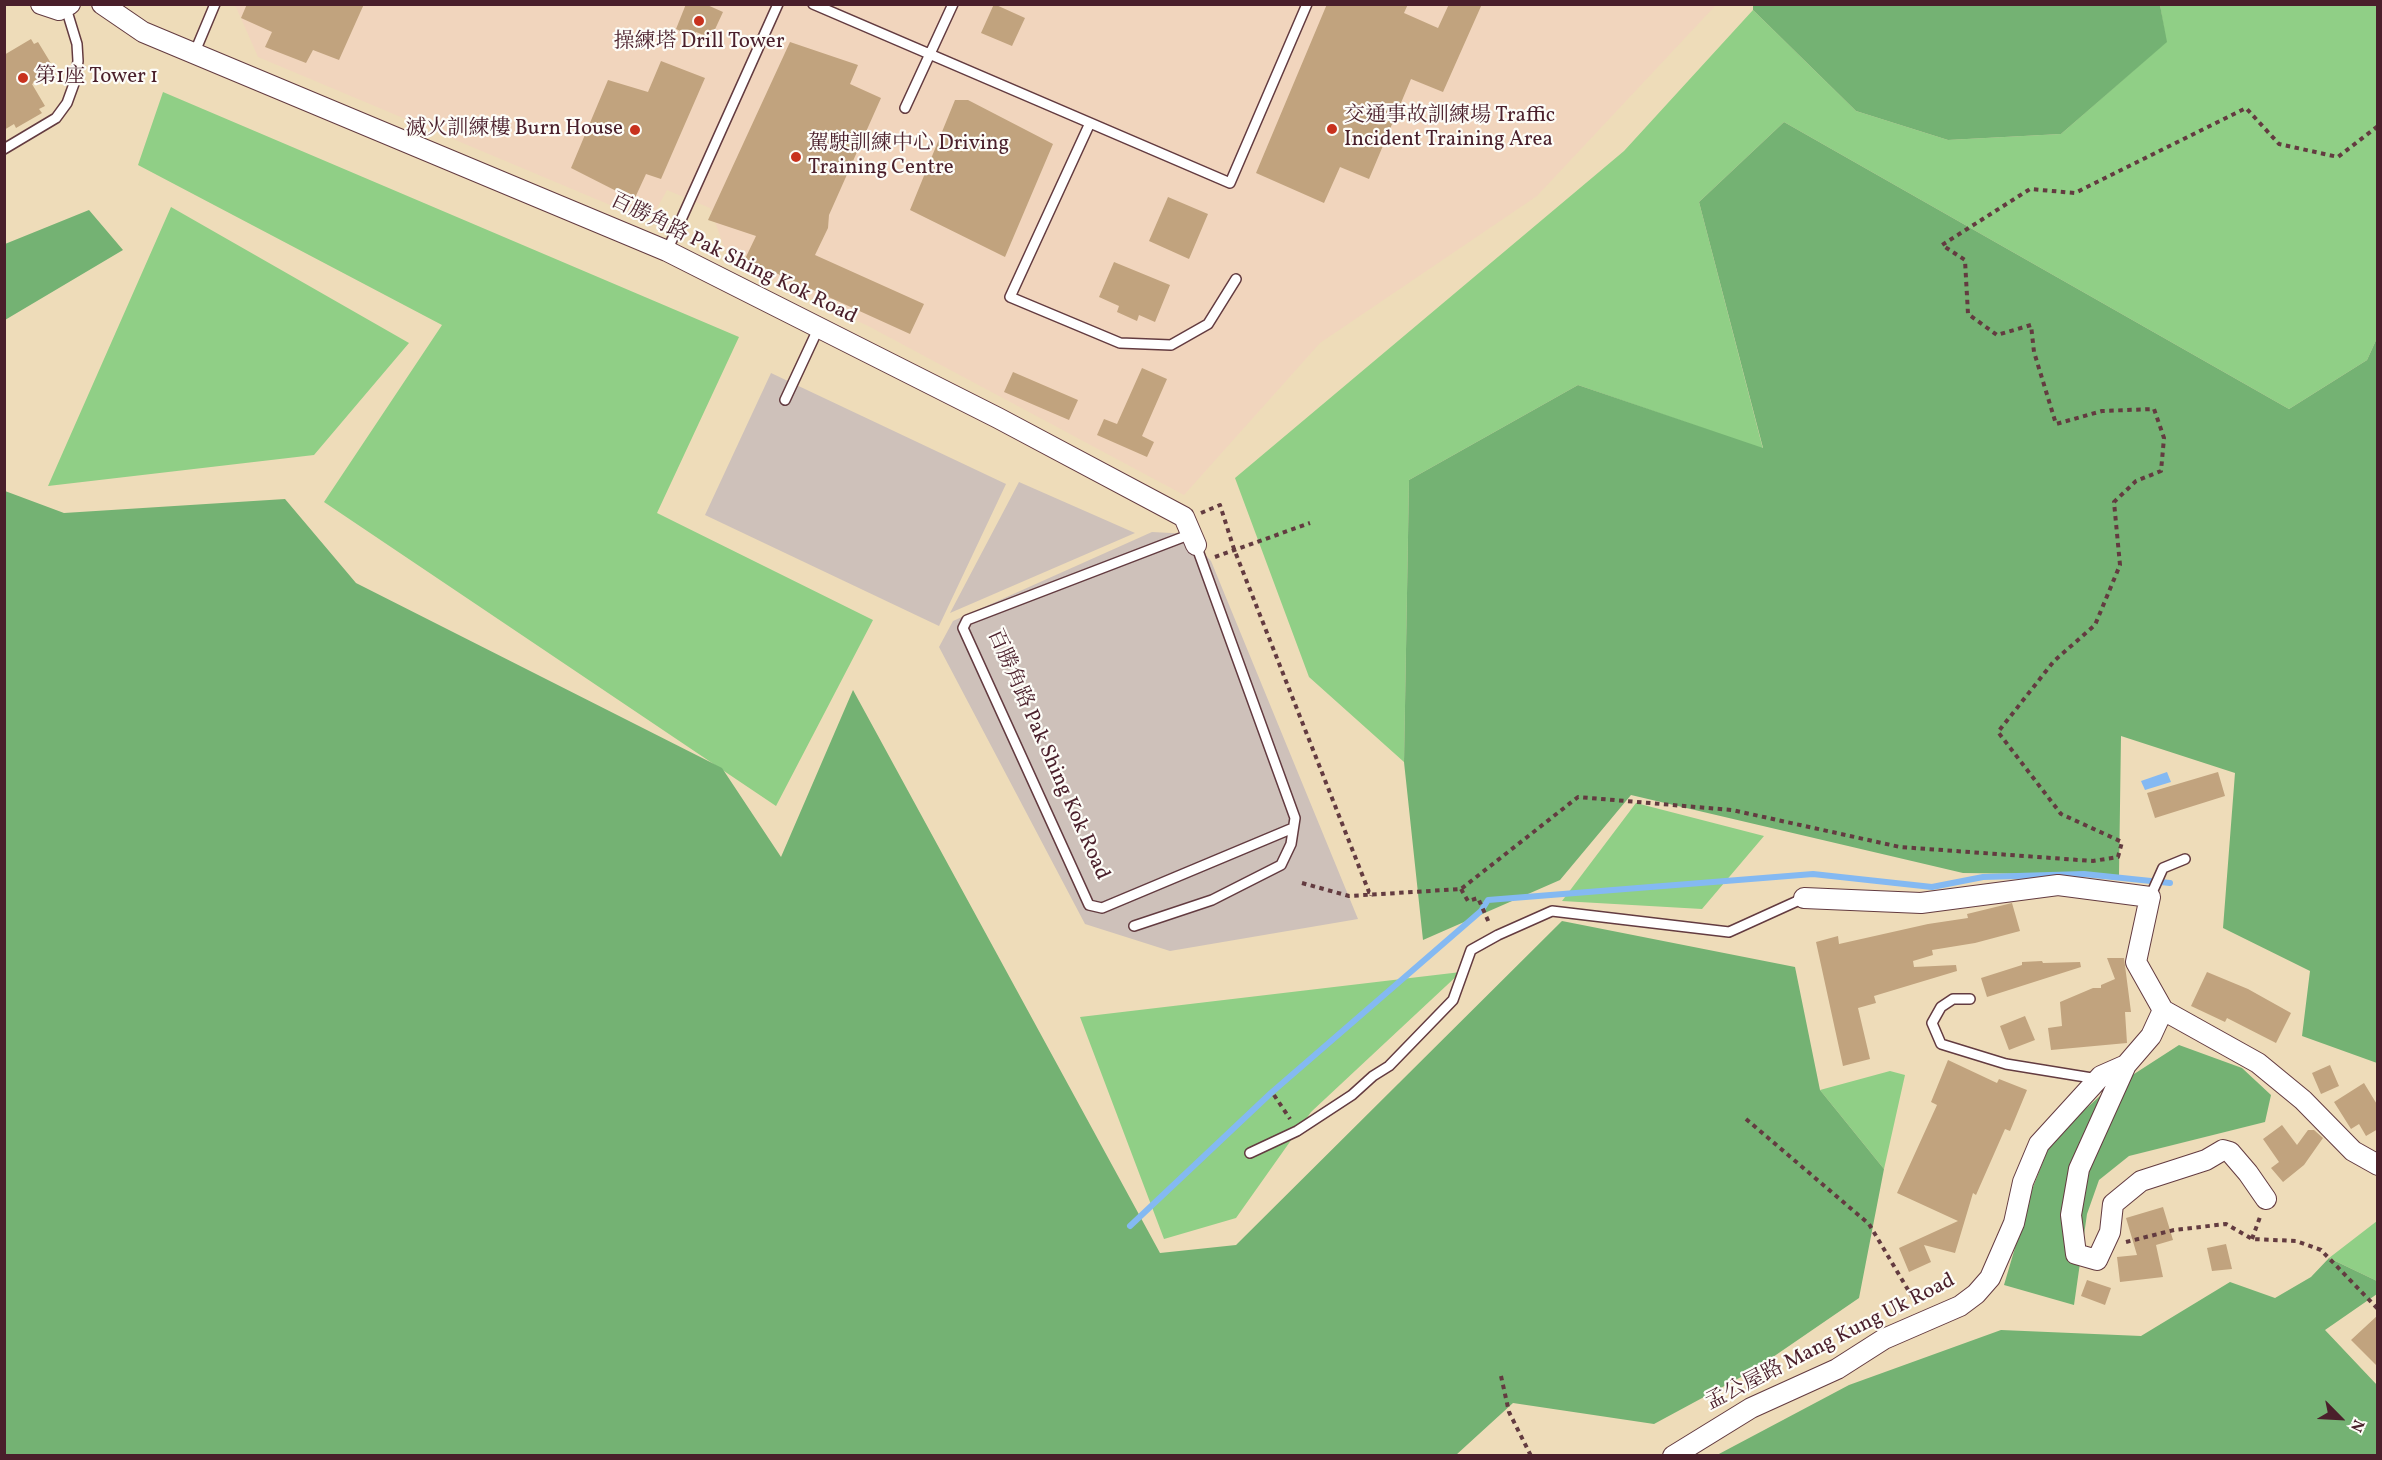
<!DOCTYPE html>
<html>
<head>
<meta charset="utf-8">
<style>
	body { margin:0 }
	#map { position:relative; width:2382px; height:1460px; overflow:hidden; background:#eedcb9; font-family:Vollkorn,serif }
	canvas { display:block }
	.frame { position:absolute; inset:0; border:6px solid #4a1f2b; pointer-events:none }
	.north { position:absolute; left:2310px; top:1388px; width:60px; height:60px; -webkit-text-stroke:4px #fdfcf7; paint-order:stroke; rotate:114deg; font-size:16px; font-weight:700; line-height:24px; text-align:center; color:#4a1f2b }
	.north::after { content:''; display:block; margin:auto; width:21px; height:27px; background:#4a1f2b; clip-path:polygon(50% 0,100% 100%,50% 72%,0 100%) }
</style>
</head>
<body>
<div id="map">
<canvas width="2382" height="1460"></canvas>
<div class="frame"></div>
<div class="north">N</div>
</div>
<script>
const ctx = document.querySelector('canvas').getContext('2d');
ctx.lineJoin = 'round';
function fillPath(path, color) { ctx.fillStyle = color; ctx.fill(path, 'evenodd'); }
const shape = rows => new Path2D(rows.map(r => 'M' + r).join(''));
function stroke(path, color, width, dash) { ctx.strokeStyle = color; ctx.lineWidth = width; ctx.lineCap = dash ? 'butt' : 'round'; ctx.setLineDash(dash || []); ctx.stroke(path); }
function drawText(font, color, halo, rows, align = 'center') {
  ctx.font = font + ' Vollkorn,"Noto Serif TC",serif'; ctx.lineWidth = 4.5; ctx.setLineDash([]); ctx.textBaseline = 'middle'; ctx.strokeStyle = halo; ctx.fillStyle = color; for (const [text, x, y, turn = 0] of rows) {
    ctx.save(); ctx.translate(x, y); ctx.rotate((+turn || 0) * Math.PI / 180); ctx.textAlign = isNaN(turn) ? turn : align; if (halo) ctx.strokeText(text, 0, 0); ctx.fillText(text, 0, 0); ctx.restore();
  }
}
fillPath(shape([
	[230,5,1716,5,1537,196,1320,343,1184,495,870,327,728,258,710,208,667,190,656,210,622,210,258,57,236,7]
]), '#f1d5bd');
fillPath(shape([
	[771,373,1006,484,939,626,705,515],
	[1019,482,1135,533,950,613],
	[1152,532,1191,534,1196,545,1211,561,1358,919,1170,951,1085,924,939,647,953,621]
]), '#cec1ba');
fillPath(shape([
	[2160,5,2377,5,2377,338,2367,360,2289,409,1784,122,1699,202,1763,449,1578,385,1409,480,1404,762,1309,677,1235,478,1624,151,1753,10,1856,111,1948,140,2061,134,2166,42],
	[163,92,739,337,657,513,873,620,776,806,324,502,442,325,138,165],
	[171,207,409,343,314,455,48,486],
	[1636,803,1764,836,1702,909,1562,901],
	[1461,972,1311,1112,1236,1218,1164,1239,1080,1017],
	[1890,1071,1905,1075,1884,1169,1820,1090],
	[2377,1221,2377,1281,2329,1258]
]), '#90cf86');
fillPath(shape([
	[1753,5,2160,5,2167,42,2061,134,1948,140,1856,111,1753,10],
	[1784,122,2289,409,2367,360,2377,338,2377,1063,2302,1036,2310,971,2223,928,2235,773,2121,736,2119,875,1963,873,1631,795,1560,880,1423,940,1404,762,1409,480,1578,385,1763,448,1699,202],
	[89,210,123,250,5,320,5,244],
	[5,491,64,513,285,499,356,583,722,768,781,857,853,690,1160,1253,1236,1245,1562,921,1795,967,1820,1090,1884,1169,1859,1298,1754,1370,1654,1424,1513,1403,1456,1455,5,1455],
	[2179,1045,2242,1068,2271,1095,2265,1122,2129,1156,2099,1180,2087,1214,2074,1305,2004,1285,2033,1187,2052,1139,2100,1096],
	[2329,1258,2377,1281,2377,1294,2325,1330,2377,1385,2377,1455,1717,1455,1849,1385,2001,1330,2141,1336,2230,1282,2275,1298,2311,1277]
]), '#74b273');
fillPath(shape([
	[2167,772,2171,782,2145,790,2141,781]
]), '#84b9f2');
stroke(shape([
	[1130,1226,1271,1093,1481,911,1488,900,1813,874,1932,887,1983,877,2084,874,2170,883]
]), '#84b9f2', 6);
fillPath(shape([
	[247,4,364,4,339,60,313,50,306,63,265,47,272,32,241,18],
	[686,4,705,4,723,12,711,38,696,32,694,37,676,29],
	[994,4,1025,18,1012,46,981,33],
	[1327,4,1408,4,1404,13,1438,28,1449,4,1482,4,1443,92,1411,79,1369,179,1340,167,1324,203,1256,173],
	[31,39,34,44,38,42,52,65,48,67,51,72,32,84,45,106,39,109,42,113,16,128,14,124,4,130,4,55],
	[790,42,858,65,850,84,881,98,829,215,828,228,815,255,924,304,910,334,745,259,756,236,708,220],
	[661,61,705,78,661,179,646,174,634,200,571,168,608,80,648,92],
	[955,100,968,100,1053,144,1005,257,910,210],
	[1168,197,1208,214,1189,259,1149,241],
	[1114,262,1170,285,1155,322,1139,315,1137,321,1117,312,1119,306,1099,297],
	[1142,368,1167,379,1142,436,1154,442,1147,457,1097,435,1104,419,1117,424],
	[1013,372,1078,400,1069,420,1004,392],
	[2218,772,2225,796,2155,818,2147,793],
	[2012,903,2020,931,1975,943,1932,950,1933,955,1913,961,1914,967,1956,965,1957,971,1874,996,1876,1003,1858,1008,1870,1059,1843,1066,1816,942,1838,936,1839,944,1928,924,1968,918,1967,914],
	[2107,958,2124,958,2131,1012,2125,1012,2127,1043,2051,1050,2048,1028,2062,1026,2060,1002,2093,988,2101,988,2101,985,2115,979],
	[2042,961,2043,963,2080,962,2081,967,1987,997,1981,978,2022,965,2022,962],
	[2207,972,2248,989,2291,1013,2276,1043,2227,1018,2225,1022,2191,1006],
	[2025,1016,2035,1040,2009,1050,2000,1026],
	[1948,1060,1997,1083,1999,1079,2027,1090,2010,1131,2005,1129,1976,1195,1973,1193,1955,1253,1924,1245,1931,1262,1909,1272,1899,1248,1958,1221,1897,1193,1937,1105,1931,1102],
	[2330,1065,2339,1086,2321,1094,2312,1073],
	[2364,1083,2378,1106,2378,1129,2366,1136,2359,1124,2351,1129,2334,1102],
	[2282,1125,2297,1145,2308,1130,2314,1130,2323,1138,2304,1165,2283,1182,2271,1168,2279,1162,2263,1139],
	[2163,1207,2173,1240,2156,1245,2163,1277,2120,1282,2117,1257,2137,1255,2126,1218],
	[2226,1244,2232,1269,2212,1271,2207,1248],
	[2087,1280,2111,1288,2105,1305,2081,1296],
	[2378,1315,2378,1367,2351,1340]
]), '#c1a37e');
const service = shape([
	[813,4,1230,183,1307,4],
	[194,54,215,4],
	[905,108,953,4],
	[1090,123,1010,297,1120,343,1171,345,1208,324,1236,279],
	[4,149,56,118,67,103,75,81,78,61,77,44,66,8],
	[667,251,778,4],
	[785,400,819,327],
	[1191,534,967,620,963,628,1089,905,1102,908,1293,828],
	[2150,897,2163,868,2185,859],
	[1134,926,1212,900,1281,865,1291,844,1295,818,1196,545],
	[1970,999,1953,999,1941,1007,1932,1023,1941,1044,2006,1064,2098,1079],
	[1250,1153,1297,1131,1352,1095,1373,1076,1389,1066,1453,1000,1471,950,1498,935,1552,911,1729,932,1804,898]
]);
const minor = shape([
	[41,4,59,10,70,4],
	[102,4,143,32,667,251,998,418,1184,517,1196,545],
	[1804,898,1921,903,2058,885,2150,897,2136,962,2163,1010],
	[2163,1010,2258,1063,2303,1100,2353,1151,2378,1165],
	[2126,1065,2079,1169,2071,1215,2076,1254,2097,1260,2110,1232,2113,1204,2141,1181,2206,1160,2223,1150,2230,1152,2248,1173,2266,1199],
	[1673,1456,1751,1408,1837,1369,1884,1339,1960,1306,1976,1294,1990,1278,2014,1223,2023,1182,2039,1144,2101,1076,2126,1065,2151,1036,2163,1010]
]);
stroke(service, '#633b40', 12);
stroke(minor, '#633b40', 22);
stroke(shape([
	[1201,513,1220,505,1234,549,1369,892,1372,893,1371,896],
	[1215,557,1310,523],
	[1302,883,1349,896,1461,889,1578,797,1732,810,1900,847,2093,861,2118,857,2122,842,2061,814,1998,732,2054,661,2095,625,2120,565,2114,502,2136,481,2161,471,2164,438,2154,409,2102,411,2056,424,2034,352,2031,325,1997,335,1968,314,1965,260,1942,245,2030,189,2075,193,2246,108,2279,144,2338,157,2378,126],
	[1461,889,1468,901,1478,898,1490,925],
	[1274,1095,1290,1119],
	[1746,1119,1869,1224,1917,1305],
	[2252,1239,2260,1217],
	[2126,1242,2174,1230,2226,1224,2252,1239,2296,1241,2321,1250,2378,1309],
	[1501,1376,1509,1412,1531,1456]
]), '#633b40', 4, [4.5, 4.5]);
stroke(service, '#fff', 9);
stroke(minor, '#fff', 20);
for (const [x, y, r, color] of [
	[699,21,6,"#c8321e"],
	[23,78,6,"#c8321e"],
	[1332,129,6,"#c8321e"],
	[635,130,6,"#c8321e"],
	[796,157,6,"#c8321e"]
]) { const dot = new Path2D(); dot.arc(x, y, r, 0, 2 * Math.PI); ctx.fillStyle = color; ctx.fill(dot); stroke(dot, '#fdfcf7', 2); }
drawText('21px', '#4a1f2b', '#fdfcf7', [
	["操練塔 Drill Tower",699,43,"center"],
	["第1座 Tower 1",35,78],
	["交通事故訓練場 Traffic",1344,117],
	["Incident Training Area",1344,141],
	["滅火訓練樓 Burn House",623,130,"right"],
	["駕駛訓練中心 Driving",808,145],
	["Training Centre",808,169]
], 'left');
drawText('21px', '#4a1f2b', '#fdfcf7', [
	["百勝角路 Pak Shing Kok Road",733,260,26],
	["百勝角路 Pak Shing Kok Road",1047,755,66],
	["孟公屋路 Mang Kung Uk Road",1831,1343,-27]
]);
</script>
</body>
</html>
